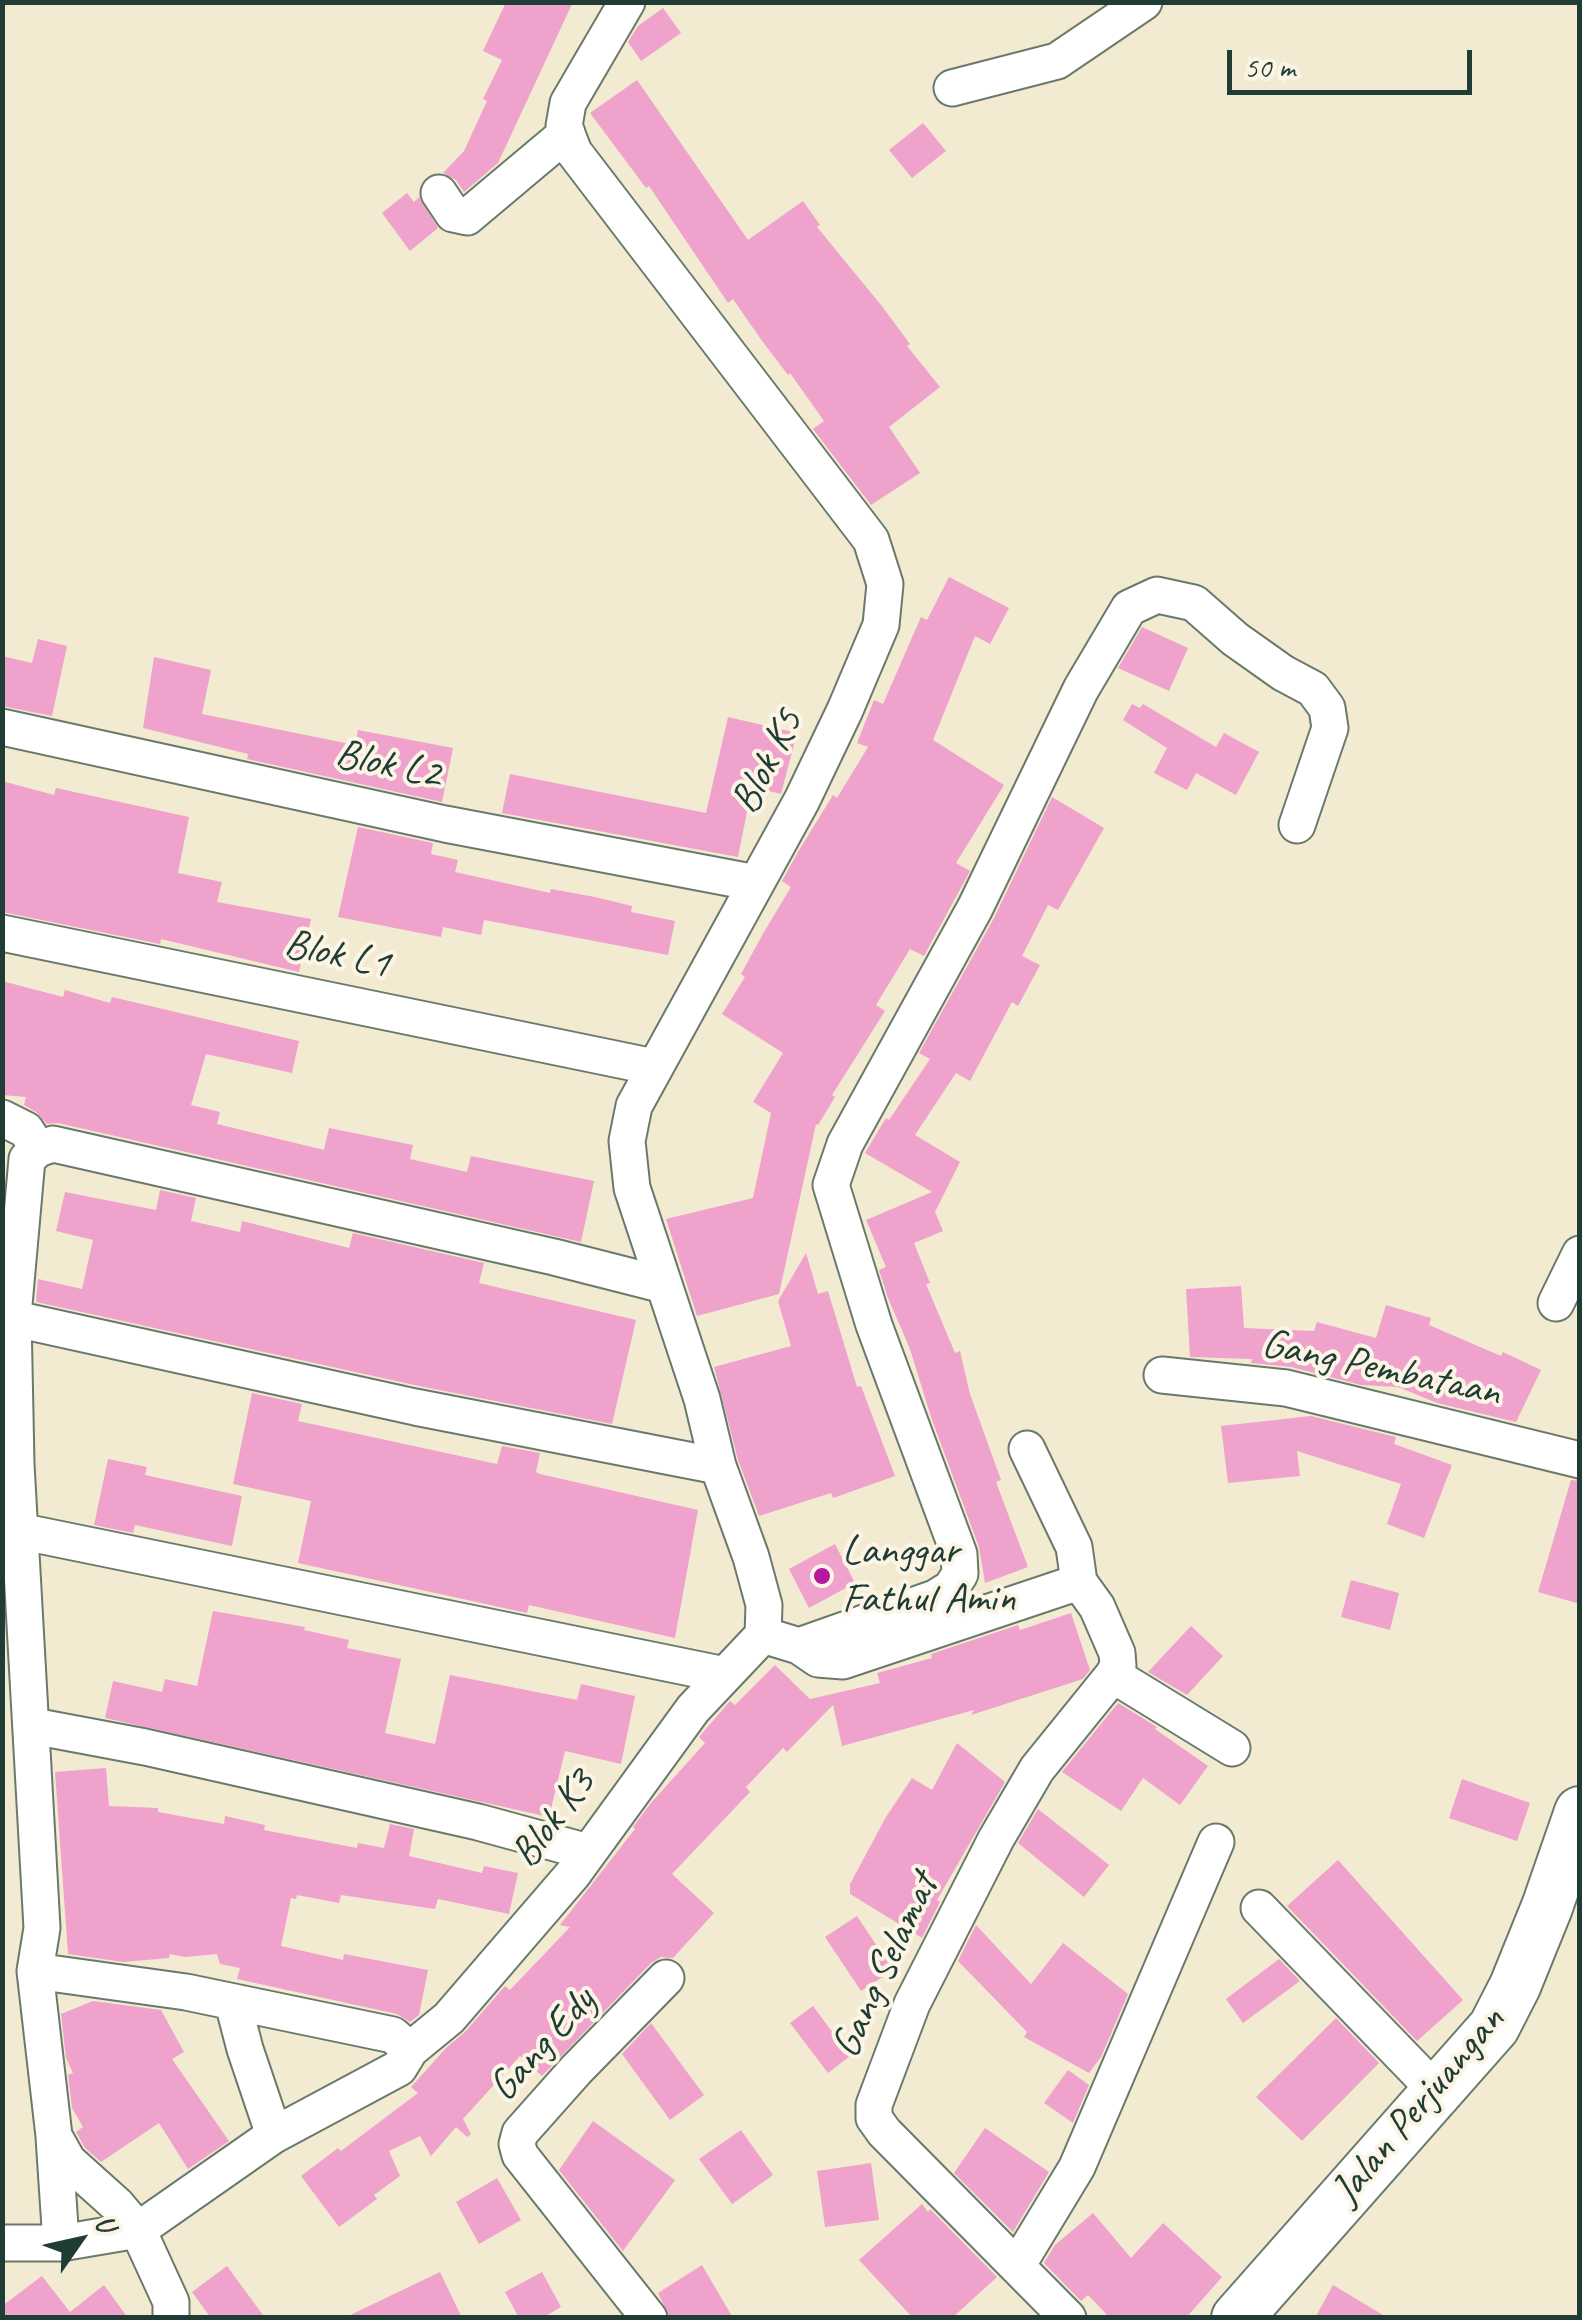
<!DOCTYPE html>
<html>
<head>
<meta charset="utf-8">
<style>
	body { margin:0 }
	#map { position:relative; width:1582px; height:2320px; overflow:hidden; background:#f3ebd1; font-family:Caveat,sans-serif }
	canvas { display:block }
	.frame { position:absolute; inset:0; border:5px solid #1f3d34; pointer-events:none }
	.north { position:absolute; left:30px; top:2190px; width:100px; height:100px; -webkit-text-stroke:8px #fcf5e5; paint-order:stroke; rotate:56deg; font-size:28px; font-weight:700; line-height:40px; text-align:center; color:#1f3d34 }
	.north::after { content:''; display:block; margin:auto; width:35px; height:45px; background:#1f3d34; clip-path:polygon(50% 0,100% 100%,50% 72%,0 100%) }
	.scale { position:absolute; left:1227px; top:50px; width:245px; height:45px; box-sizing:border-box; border:5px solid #1f3d34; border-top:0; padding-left:12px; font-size:30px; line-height:35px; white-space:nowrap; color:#1f3d34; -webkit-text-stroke:8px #fcf5e5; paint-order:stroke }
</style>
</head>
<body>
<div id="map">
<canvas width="1582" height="2320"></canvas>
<div class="frame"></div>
<div class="north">U</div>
<div class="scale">50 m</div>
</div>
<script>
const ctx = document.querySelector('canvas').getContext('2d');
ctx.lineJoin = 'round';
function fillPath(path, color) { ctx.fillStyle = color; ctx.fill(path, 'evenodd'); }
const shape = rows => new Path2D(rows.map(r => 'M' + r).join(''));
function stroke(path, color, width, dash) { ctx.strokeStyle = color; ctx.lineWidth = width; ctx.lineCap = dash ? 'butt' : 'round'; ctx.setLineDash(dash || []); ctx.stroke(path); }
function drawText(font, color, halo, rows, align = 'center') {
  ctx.font = font + ' Caveat,sans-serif'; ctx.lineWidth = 8; ctx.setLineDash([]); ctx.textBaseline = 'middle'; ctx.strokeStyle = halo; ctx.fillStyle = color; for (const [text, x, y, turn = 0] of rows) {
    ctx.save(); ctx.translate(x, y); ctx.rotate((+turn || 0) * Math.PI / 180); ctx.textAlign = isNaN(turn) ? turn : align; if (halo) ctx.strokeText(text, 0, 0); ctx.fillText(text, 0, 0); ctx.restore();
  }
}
fillPath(shape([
	[506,2,573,2,498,163,464,192,456,180,443,173,464,151,487,101,483,99,502,60,483,51],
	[663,8,681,33,641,61,628,42,638,26],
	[637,80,748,240,803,201,820,225,817,227,881,305,910,344,907,346,940,387,889,427,920,473,871,505,813,429,824,421,790,373,788,375,760,338,733,299,728,303,649,186,646,188,590,113],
	[923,123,946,151,912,178,889,150],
	[407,193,414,202,419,197,438,228,410,251,382,213],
	[949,577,1009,608,990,644,975,636,933,740,1004,785,956,863,970,871,924,956,910,949,876,1005,885,1011,832,1095,835,1097,818,1125,816,1124,779,1294,697,1316,666,1219,753,1198,771,1113,753,1102,783,1053,722,1014,745,977,741,974,764,932,791,887,782,881,798,852,833,795,837,798,868,747,857,743,874,700,883,704,921,617,927,620],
	[1142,627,1188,648,1169,691,1118,668],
	[38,639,67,646,52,716,2,706,2,656,32,663],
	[154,657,211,670,202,714,355,745,358,730,453,748,442,802,247,759,248,754,143,728],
	[1132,704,1140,708,1143,704,1216,747,1224,733,1259,752,1236,795,1196,773,1187,790,1154,773,1167,748,1123,720],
	[728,717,797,733,781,794,752,787,738,857,502,813,510,774,706,813],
	[2,781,54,795,56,788,189,817,178,873,222,882,217,902,311,919,299,972,161,939,160,944,2,912],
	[1052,797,1104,828,1058,910,1048,905,1022,956,1040,965,1018,1006,1012,1002,970,1081,956,1073,915,1135,960,1162,935,1212,943,1231,914,1243,930,1283,926,1284,955,1353,960,1351,970,1394,1001,1480,996,1482,1028,1567,985,1583,979,1547,931,1417,910,1349,888,1298,879,1270,886,1267,866,1220,932,1192,865,1153,886,1118,889,1120,930,1059,919,1053,994,918],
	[358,827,433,843,431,854,458,860,455,872,550,893,551,889,595,897,632,906,631,912,675,921,668,955,484,920,481,935,443,927,441,937,338,917],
	[2,981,63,997,65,990,110,1003,112,997,299,1041,292,1073,206,1054,191,1105,220,1112,217,1124,324,1150,329,1128,413,1145,410,1159,467,1172,471,1156,594,1181,581,1242,58,1123,47,1124,36,1112,24,1105,26,1097,2,1095],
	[160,1190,196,1198,191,1221,240,1232,242,1221,349,1248,353,1233,484,1263,479,1283,636,1320,612,1424,419,1386,36,1302,38,1279,82,1289,93,1240,56,1231,65,1192,156,1210],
	[806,1253,818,1294,828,1291,857,1387,861,1386,895,1476,833,1498,831,1493,759,1516,738,1460,714,1367,791,1346,778,1301],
	[1241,1286,1244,1328,1314,1331,1317,1322,1376,1338,1386,1305,1431,1318,1429,1325,1501,1356,1503,1352,1541,1370,1516,1422,1437,1403,1398,1387,1361,1385,1291,1367,1251,1363,1252,1359,1190,1357,1186,1289],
	[252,1393,302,1404,298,1421,497,1464,502,1446,540,1453,536,1472,540,1474,698,1510,675,1638,529,1605,527,1613,298,1563,311,1501,233,1484],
	[1311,1416,1396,1437,1394,1444,1452,1465,1424,1538,1387,1524,1401,1484,1297,1451,1300,1476,1228,1483,1221,1426],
	[108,1459,147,1467,145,1475,242,1496,232,1546,135,1525,133,1533,94,1525],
	[1571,1480,1580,1481,1580,1604,1538,1592],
	[835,1544,855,1583,809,1608,789,1569],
	[1351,1580,1399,1593,1390,1630,1341,1617],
	[213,1611,305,1627,304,1630,349,1640,347,1648,401,1659,385,1733,435,1744,450,1675,577,1700,581,1684,635,1696,621,1764,565,1751,549,1817,105,1718,113,1681,162,1692,165,1679,197,1686],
	[1071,1613,1090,1670,1083,1679,971,1715,974,1710,842,1746,833,1705,787,1752,783,1748,746,1787,750,1792,672,1874,714,1913,673,1958,661,1957,651,1963,542,2076,520,2056,463,2119,471,2134,467,2137,456,2127,431,2156,420,2136,389,2151,400,2176,374,2195,377,2199,339,2227,301,2176,338,2148,341,2151,418,2093,411,2087,447,2047,465,2032,505,1986,510,1990,570,1927,560,1925,635,1829,633,1827,650,1804,705,1743,699,1737,730,1701,735,1705,775,1665,810,1699,880,1683,877,1673,932,1658,931,1654,1018,1625,1020,1630],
	[1191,1626,1223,1656,1187,1695,1148,1672],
	[1118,1703,1157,1727,1155,1729,1208,1766,1180,1805,1143,1778,1121,1811,1062,1772],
	[957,1743,1005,1782,937,1900,940,1902,922,1938,850,1894,850,1884,886,1817,912,1778,932,1790],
	[106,1768,109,1806,158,1808,158,1812,224,1824,225,1816,265,1825,264,1830,357,1848,358,1843,384,1848,390,1824,414,1829,409,1856,482,1873,484,1866,518,1873,509,1914,438,1899,435,1909,341,1895,339,1903,297,1895,296,1899,291,1898,281,1946,343,1960,344,1954,428,1970,419,2015,410,2022,397,2014,237,1979,240,1968,220,1964,217,1954,185,1957,170,1954,169,1958,123,1962,68,1954,55,1772],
	[1462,1779,1530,1803,1517,1841,1449,1818],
	[1038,1809,1109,1865,1084,1897,1018,1843],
	[1338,1860,1463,2000,1417,2041,1287,1906],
	[857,1916,893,1970,861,1991,825,1937],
	[976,1925,1031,1984,1063,1943,1128,1994,1101,2057,1089,2073,1024,2037,1027,2032,958,1961],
	[1279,1959,1300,1981,1243,2023,1226,1999],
	[93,2001,161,2010,184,2052,172,2059,229,2141,188,2169,159,2123,101,2162,85,2148,76,2132,83,2127,72,2108,68,2075,73,2073,66,2058,61,2014],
	[813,2006,850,2056,828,2073,790,2023],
	[1336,2018,1379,2063,1302,2141,1256,2097],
	[651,2023,704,2095,670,2120,622,2054],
	[1068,2070,1089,2085,1073,2123,1044,2103],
	[593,2121,675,2180,623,2251,559,2170],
	[985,2128,1049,2172,1013,2232,954,2173],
	[741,2130,773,2175,732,2204,699,2159],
	[871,2163,879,2220,825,2227,817,2171],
	[497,2178,521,2220,479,2244,456,2202],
	[922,2204,928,2212,930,2209,997,2277,952,2318,913,2318,859,2260],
	[1093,2213,1131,2258,1163,2223,1222,2277,1186,2318,1110,2318,1088,2295,1081,2301,1044,2263,1055,2245],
	[702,2265,733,2318,670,2318,658,2293],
	[227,2266,265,2318,211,2318,192,2292],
	[440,2272,462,2318,344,2318],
	[542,2272,561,2307,542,2318,519,2318,505,2292],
	[42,2276,70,2312,104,2285,128,2318,2,2318,2,2306],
	[1333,2285,1388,2318,1315,2318]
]), '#eea2cc');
const street = shape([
	[627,2,568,103,564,126,574,152,871,540,885,584,881,625,845,710,802,800,634,1106,627,1141,632,1188,702,1399,718,1466,751,1557,764,1605,763,1635],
	[952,88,1057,61,1144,2],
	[439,193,453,214,467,217,567,133],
	[2,727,445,824,756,883],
	[2,933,654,1067],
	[2,1118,26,1130,38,1149],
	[1556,1303,1580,1254],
	[2,1316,415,1407,718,1466],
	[1162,1375,1286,1388,1580,1460],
	[1027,1449,1074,1547,1079,1582],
	[19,1531,725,1675],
	[763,1635,799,1646,935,1598,951,1588,960,1574,959,1554,874,1325,831,1185,845,1144,975,908,1081,689,1129,608,1157,595,1194,603,1235,639,1283,673,1313,689,1327,708,1330,728,1297,825],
	[799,1646,818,1659,843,1661,1079,1582,1097,1607,1117,1653,1118,1666,1113,1675,1037,1769,996,1839,912,2004,874,2105,874,2118,884,2132,1068,2318],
	[1113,1675,1232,1748],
	[33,1726,145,1747,478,1822,588,1852],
	[1259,1908,1437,2092],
	[35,1971,186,1992,393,2035,410,2050],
	[233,2003,245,2049,274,2135],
	[54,2137,61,2243],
	[2,2243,61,2243,138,2230,274,2135,399,2068,410,2050,449,2018,573,1874,693,1709,763,1635],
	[1017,2266,1077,2167,1216,1842],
	[171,2318,171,2302,138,2230,117,2205,68,2161,54,2136,35,1971,42,1928,16,1464,13,1316,27,1159,38,1149,53,1144,554,1257,664,1285],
	[649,2318,520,2155,517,2144,520,2133,576,2070,666,1978]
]);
const secondary = shape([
	[1237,2318,1494,2027,1515,1986,1547,1907,1580,1812]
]);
stroke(street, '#697a6b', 39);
stroke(secondary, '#697a6b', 54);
stroke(street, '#fff', 35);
stroke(secondary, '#fff', 50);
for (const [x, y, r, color] of [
	[822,1576,10,"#b5179e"]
]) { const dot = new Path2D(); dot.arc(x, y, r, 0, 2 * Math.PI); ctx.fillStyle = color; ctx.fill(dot); stroke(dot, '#fcf5e5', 4); }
drawText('42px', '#1f3d34', '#fcf5e5', [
	["Blok K5",768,762,-63],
	["Blok L2",388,765,12],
	["Blok L1",337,955,12],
	["Gang Pembataan",1381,1369,12],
	["Blok K3",554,1819,-53],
	["Gang Selamat",886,1966,-65],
	["Gang Edy",543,2045,-48],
	["Jalan Perjuangan",1419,2106,-50]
]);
drawText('42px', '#1f3d34', '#fcf5e5', [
	["Langgar",842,1552],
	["Fathul Amin",842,1600]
], 'left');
</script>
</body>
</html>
